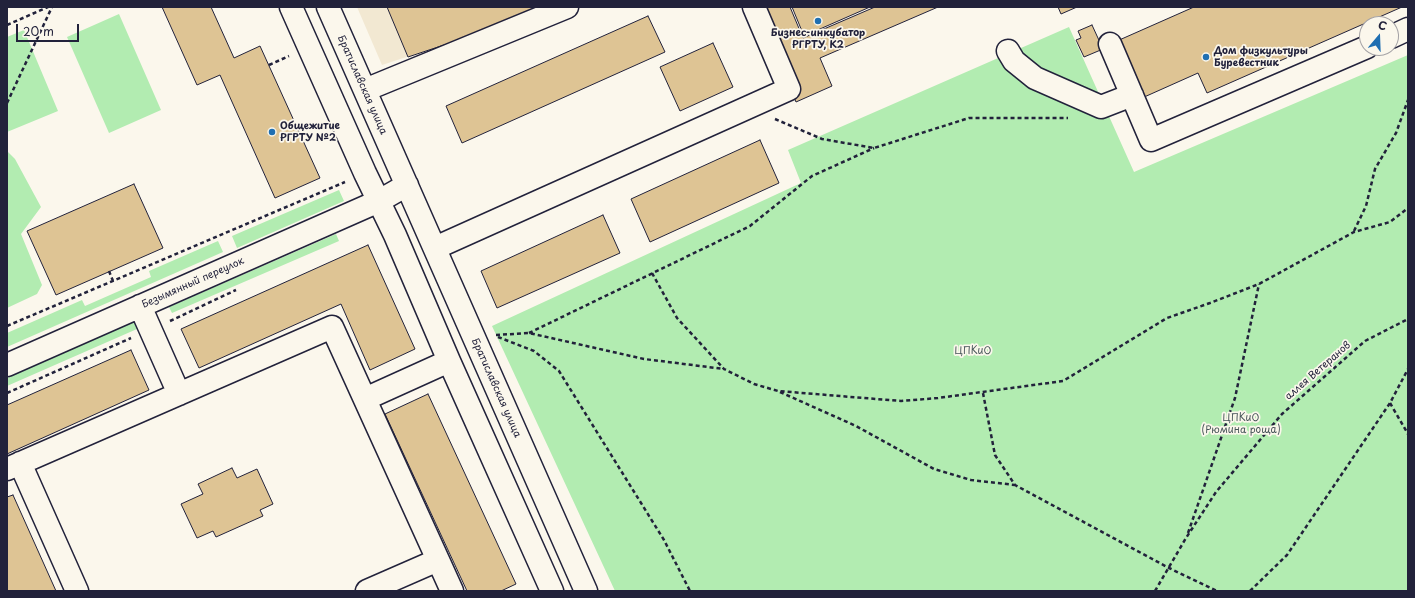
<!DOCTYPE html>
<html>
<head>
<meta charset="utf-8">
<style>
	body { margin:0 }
	#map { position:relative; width:1415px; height:598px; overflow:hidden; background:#fbf7ec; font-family:"Playpen Sans",sans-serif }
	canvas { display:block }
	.frame { position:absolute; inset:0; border:8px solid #22223b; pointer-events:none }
	.north { position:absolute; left:1359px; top:16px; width:40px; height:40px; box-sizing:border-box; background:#fbf7ec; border:1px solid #a4a2a5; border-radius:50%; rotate:19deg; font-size:11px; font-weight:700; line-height:16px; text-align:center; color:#22223b }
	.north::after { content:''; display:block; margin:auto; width:14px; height:18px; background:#1f6fb2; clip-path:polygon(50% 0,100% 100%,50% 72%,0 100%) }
	.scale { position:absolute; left:16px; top:24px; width:63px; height:18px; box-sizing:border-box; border:2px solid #22223b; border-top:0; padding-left:5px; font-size:12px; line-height:14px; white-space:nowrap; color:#22223b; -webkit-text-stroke:3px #fbf7ec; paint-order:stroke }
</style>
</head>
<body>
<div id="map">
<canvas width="1415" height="598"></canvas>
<div class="frame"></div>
<div class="north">С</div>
<div class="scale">20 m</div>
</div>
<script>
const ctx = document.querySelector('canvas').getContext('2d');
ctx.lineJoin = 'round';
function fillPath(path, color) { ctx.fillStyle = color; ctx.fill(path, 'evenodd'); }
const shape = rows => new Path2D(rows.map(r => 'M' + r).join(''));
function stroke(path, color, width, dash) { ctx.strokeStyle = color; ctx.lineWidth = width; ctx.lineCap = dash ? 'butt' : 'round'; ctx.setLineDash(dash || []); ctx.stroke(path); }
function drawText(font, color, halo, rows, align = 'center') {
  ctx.font = font + ' "Playpen Sans",sans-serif'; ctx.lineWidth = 3.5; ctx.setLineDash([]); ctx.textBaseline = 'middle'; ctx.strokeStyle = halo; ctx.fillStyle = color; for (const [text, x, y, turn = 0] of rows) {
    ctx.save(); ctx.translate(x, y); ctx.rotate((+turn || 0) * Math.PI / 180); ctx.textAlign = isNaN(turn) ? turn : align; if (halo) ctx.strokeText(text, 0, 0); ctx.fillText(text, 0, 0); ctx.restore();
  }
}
fillPath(shape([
	[357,7,547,7,504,25,382,65]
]), '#f2e8d2');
fillPath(shape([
	[119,14,161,110,109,133,67,37],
	[1069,27,1134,172,1408,55,1408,591,615,591,492,326,801,183,788,150],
	[24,30,58,111,7,132,7,37],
	[7,151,15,159,41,207,21,234,42,285,37,294,7,308],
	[339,190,344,201,237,248,232,236],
	[336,234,339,241,172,313,169,307],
	[218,241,223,252,7,347,7,333,82,300,85,306,151,277,149,271],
	[134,322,137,329,7,386,7,378]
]), '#b2ecb1');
const building = shape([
	[162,7,211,7,234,58,260,46,320,178,275,198,220,75,197,85,162,7],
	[387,7,547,7,504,25,408,57,387,7],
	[755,7,790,7,803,38,875,7,938,7,820,58,832,86,796,102,755,7],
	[792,7,870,7,804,36,792,7],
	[1058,7,1077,7,1061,14,1058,7],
	[1194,7,1402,7,1207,93,1198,73,1142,98,1117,41,1194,7],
	[648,16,665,52,462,143,446,106,648,16],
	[1092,25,1103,49,1084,57,1076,40,1081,38,1078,31,1092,25],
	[713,43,733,87,680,111,660,67,713,43],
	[760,140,779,183,650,242,631,199,760,140],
	[134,184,163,248,56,295,27,231,134,184],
	[603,215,620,253,497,308,481,271,603,215],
	[368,245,415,349,370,370,341,304,199,368,181,329,368,245],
	[131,350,149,390,7,454,7,405,131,350],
	[428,394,516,584,501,591,467,591,385,414,428,394],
	[232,468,237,478,257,469,273,504,260,510,263,516,216,537,213,531,197,538,181,504,203,494,198,484,232,468],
	[13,495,56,591,7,591,7,497,13,495]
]);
fillPath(building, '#dec494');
stroke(building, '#22223b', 1);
const minor = shape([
	[291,7,365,173,395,235,449,361,552,591],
	[328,7,586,591],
	[1391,37,1408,29],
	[1110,44,1151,140,1367,47],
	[1008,51,1014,61,1035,78,1101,107,1132,95],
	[365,90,567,7],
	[435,248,789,89,754,7],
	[140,306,179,394],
	[7,365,379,201,407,185],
	[365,399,449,361],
	[20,463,77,591],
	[7,469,332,327,438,560],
	[367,591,438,560,452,591]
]);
stroke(minor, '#22223b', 25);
stroke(shape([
	[7,25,48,7],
	[269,65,289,56],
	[7,103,52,7],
	[775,119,822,139,874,148,969,118,1068,118],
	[1354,231,1366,206,1375,169,1396,133,1408,100],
	[109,271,113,281],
	[652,273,677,318,724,369,754,384,778,391,901,401,938,398,1063,381,1167,318,1210,303,1259,284,1354,232,1390,222,1408,208],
	[170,321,236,290],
	[7,326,345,182],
	[529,333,750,226,812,176,874,148],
	[496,335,529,333,644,359,724,369],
	[498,337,534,351,559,371,664,540,690,591],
	[780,392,856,426,934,469,971,480,1015,485],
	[7,393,131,338],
	[983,393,995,455,1015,485,1169,568,1217,591],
	[1390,403,1408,434],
	[1188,533,1235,398,1259,284],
	[1155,591,1186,538,1216,492,1282,414,1365,341,1408,319],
	[1250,591,1287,555,1390,403,1408,369]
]), '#22223b', 2.5, [4, 3]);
stroke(minor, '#fbf7ec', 22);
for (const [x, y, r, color] of [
	[818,21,4,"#1f6fb2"],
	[1206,57,4,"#1f6fb2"],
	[272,132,4,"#1f6fb2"]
]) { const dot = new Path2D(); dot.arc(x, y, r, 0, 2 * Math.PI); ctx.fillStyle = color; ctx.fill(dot); stroke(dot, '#fbf7ec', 1.5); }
drawText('bold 10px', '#22223b', '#fbf7ec', [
	["Бизнес-инкубатор",818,33,"center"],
	["РГРТУ, К2",818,45,"center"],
	["Дом физкультуры",1214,51],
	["Буревестник",1214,63],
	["Общежитие",280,126],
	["РГРТУ №2",280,138]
], 'left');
drawText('10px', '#22223b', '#fbf7ec', [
	["Братиславская улица",362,85,66],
	["Безымянный переулок",193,283,-24],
	["аллея Ветеранов",1318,371,-41],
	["Братиславская улица",496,388,66]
]);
drawText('10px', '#465458', '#fbf7ec', [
	["ЦПКиО",973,351],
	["ЦПКиО",1241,418],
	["(Рюмина роща)",1241,430]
]);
</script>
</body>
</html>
